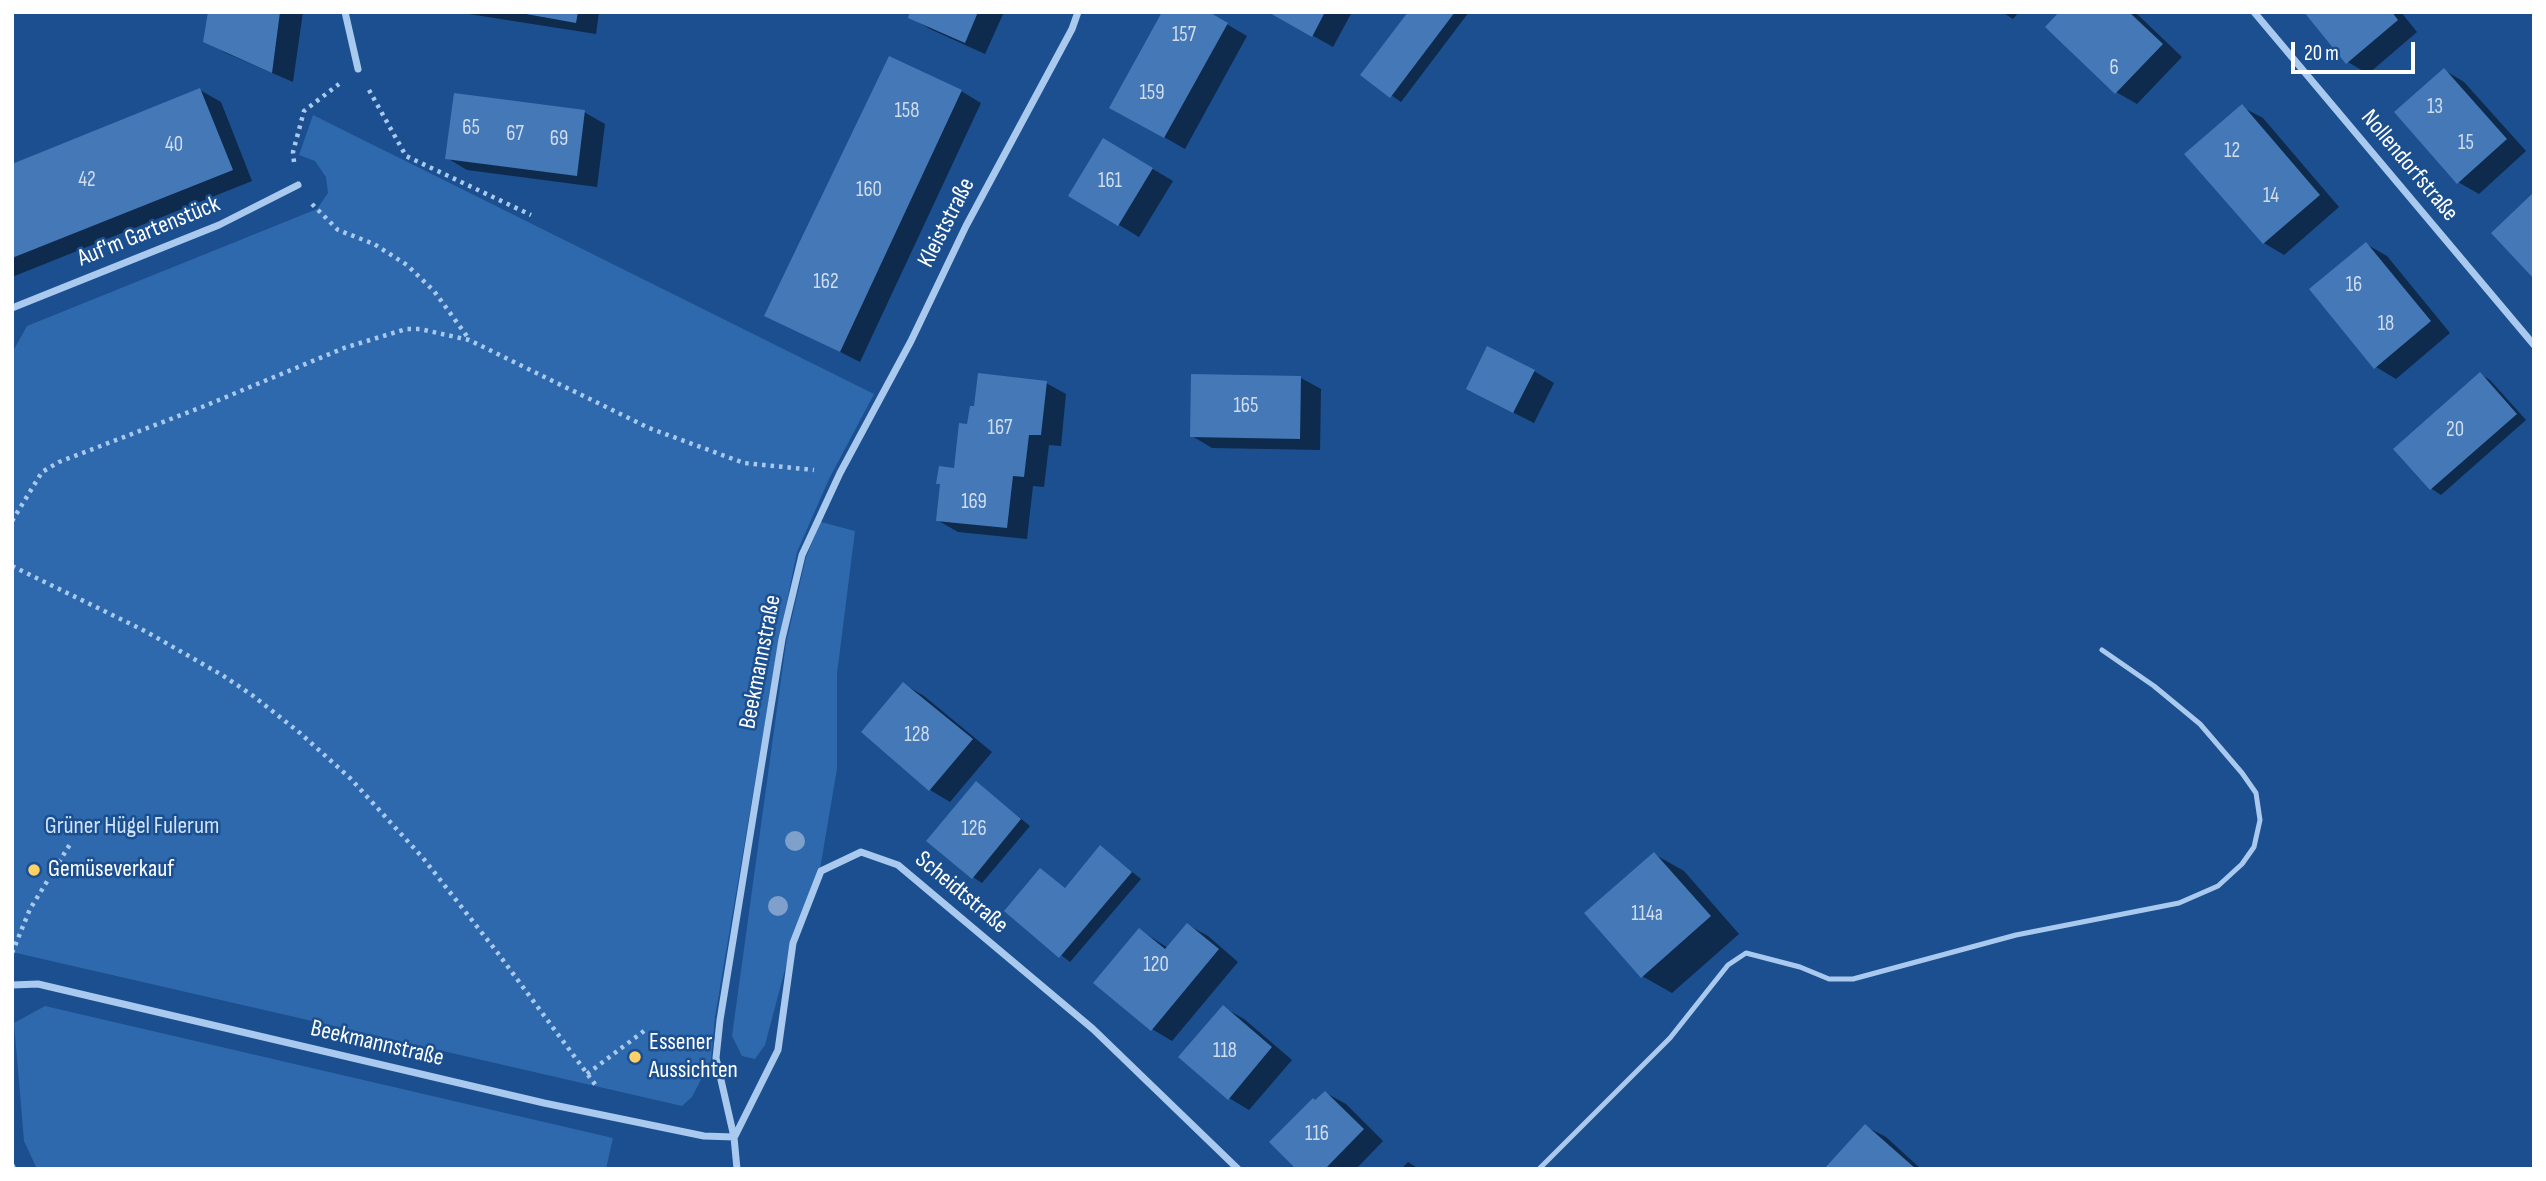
<!DOCTYPE html>
<html>
<head>
<meta charset="utf-8">
<style>
	body { margin:0 }
	#map { position:relative; width:2546px; height:1181px; overflow:hidden; background:#1b4f8f; font-family:"Sofia Sans Condensed",sans-serif }
	canvas { display:block }
	.frame { position:absolute; inset:0; border:14px solid #fff; pointer-events:none }
	.scale { position:absolute; left:2291px; top:42px; width:124px; height:32px; box-sizing:border-box; border:4px solid #fff; border-top:0; padding-left:9px; font-size:21px; line-height:24px; white-space:nowrap; color:#fff; -webkit-text-stroke:5px #1b4f8f; paint-order:stroke }
</style>
</head>
<body>
<div id="map">
<canvas width="2546" height="1181"></canvas>
<div class="frame"></div>
<div class="scale">20 m</div>
</div>
<script>
const ctx = document.querySelector('canvas').getContext('2d');
ctx.lineJoin = 'round';
function fillPath(path, color) { ctx.fillStyle = color; ctx.fill(path, 'evenodd'); }
const shape = rows => new Path2D(rows.map(r => 'M' + r).join(''));
function stroke(path, color, width, dash) { ctx.strokeStyle = color; ctx.lineWidth = width; ctx.lineCap = dash ? 'butt' : 'round'; ctx.setLineDash(dash || []); ctx.stroke(path); }
function drawText(font, color, halo, rows, align = 'center') {
  ctx.font = font + ' "Sofia Sans Condensed",sans-serif'; ctx.lineWidth = 5; ctx.setLineDash([]); ctx.textBaseline = 'middle'; ctx.strokeStyle = halo; ctx.fillStyle = color; for (const [text, x, y, turn = 0] of rows) {
    ctx.save(); ctx.translate(x, y); ctx.rotate((+turn || 0) * Math.PI / 180); ctx.textAlign = isNaN(turn) ? turn : align; if (halo) ctx.strokeText(text, 0, 0); ctx.fillText(text, 0, 0); ctx.restore();
  }
}
fillPath(shape([
	[313,115,874,394,829,479,797,552,779,640,715,1017,711,1060,692,1097,682,1106,12,952,12,353,27,326,317,209,328,193,326,177,315,161,299,155],
	[821,522,855,531,837,674,837,769,820,869,792,943,765,1045,755,1059,742,1056,732,1036,786,643,806,557],
	[45,1006,613,1138,606,1169,37,1169,24,1141,14,1023]
]), '#2e69ad');
fillPath(shape([
	[210,12,303,12,293,82,226,53,205,41],
	[456,12,599,12,596,34],
	[912,12,1004,12,985,54,930,29,910,17],
	[1206,12,1247,36,1185,149,1111,107],
	[1271,12,1352,12,1333,47],
	[1410,12,1469,12,1401,102,1363,75],
	[2002,12,2019,12,2013,19],
	[2062,12,2135,12,2182,57,2137,104,2116,92],
	[2306,12,2401,12,2417,32,2368,74,2348,62],
	[2444,70,2464,82,2526,151,2479,194,2458,182],
	[200,90,221,102,252,181,12,277,12,166],
	[961,91,981,103,860,362,767,315],
	[2242,107,2263,118,2339,207,2284,255,2264,243],
	[584,112,605,124,597,187,467,170,447,158],
	[1104,140,1173,181,1139,237,1070,195],
	[2366,244,2387,256,2450,333,2396,379,2376,367],
	[1534,371,1554,383,1534,423,1488,400],
	[2480,374,2490,380,2526,420,2441,495,2432,489,2396,449],
	[1301,378,1321,389,1320,450,1212,448,1192,436],
	[1046,383,1066,394,1061,446,1049,445,1044,487,1033,486,1027,539,958,532,937,520,942,485,938,483,956,470,975,407],
	[904,684,924,696,992,752,950,802,930,790,863,732],
	[976,783,1030,826,982,883,973,877],
	[1101,847,1141,879,1070,962,1006,911,1041,870,1066,889],
	[1654,854,1684,871,1739,934,1672,993,1642,976],
	[1188,925,1208,936,1238,962,1172,1041,1152,1029,1140,930,1168,948],
	[1223,1007,1244,1019,1292,1060,1249,1110,1229,1098],
	[1326,1093,1346,1104,1383,1141,1356,1169,1299,1169],
	[1865,1126,1886,1137,1921,1169,1826,1169],
	[1408,1162,1419,1169,1401,1169]
]), '#0007');
fillPath(shape([
	[208,12,280,12,272,73,203,42],
	[515,12,578,12,576,23],
	[910,12,978,12,965,43,908,18],
	[1162,12,1209,12,1228,23,1164,138,1109,108],
	[1268,12,1325,12,1312,37],
	[1408,12,1455,12,1390,98,1360,75],
	[2059,12,2129,12,2163,44,2115,94,2045,27],
	[2304,12,2392,12,2398,20,2346,64],
	[889,56,962,90,840,352,764,316],
	[2444,68,2507,139,2457,184,2394,112],
	[200,88,233,170,12,258,12,164],
	[454,93,585,110,577,176,445,159],
	[2242,104,2320,195,2263,244,2184,154],
	[1103,138,1153,168,1118,226,1068,196],
	[2534,192,2534,279,2491,233],
	[2366,242,2431,321,2374,369,2309,289],
	[1487,346,1535,370,1513,413,1466,389],
	[2480,372,2517,414,2430,490,2393,449],
	[978,373,1047,381,1041,435,1029,435,1024,477,1013,476,1007,528,936,521,940,484,936,484,939,466,954,468,959,423,967,424,970,406,974,406],
	[1191,374,1301,376,1300,439,1190,437],
	[903,682,973,739,929,791,861,732],
	[976,781,1021,819,972,879,926,841],
	[1100,845,1132,872,1059,958,1004,911,1040,868,1065,888],
	[1654,852,1711,916,1641,978,1584,913],
	[1187,923,1219,949,1151,1031,1093,983,1139,928,1165,949],
	[1223,1005,1272,1047,1228,1100,1178,1057],
	[1325,1091,1364,1129,1325,1169,1296,1169,1269,1142,1313,1098,1315,1100],
	[1865,1124,1916,1169,1824,1169]
]), '#4478b7');
stroke(shape([
	[369,90,406,156,531,215],
	[294,162,293,152,304,111,339,84],
	[312,204,338,230,374,244,407,265,434,291,469,339],
	[12,521,42,472,59,462,202,407,344,348,406,329,420,329,469,340,649,428,744,463,814,470],
	[12,566,145,631,222,675,252,695,300,733,350,778,423,858,497,952,597,1087],
	[12,953,30,909,72,841],
	[587,1074,644,1031]
]), '#a9c9ee', 4.5, [3.5, 5]);
stroke(shape([
	[1539,1169,1670,1038,1728,965,1746,953,1800,967,1829,979,1853,979,2016,935,2179,903,2218,886,2242,864,2254,847,2260,820,2256,793,2242,773,2200,724,2154,686,2102,650]
]), '#a9c9ee', 5);
stroke(shape([
	[345,12,358,69],
	[2254,12,2534,345],
	[12,308,219,225,298,185],
	[12,985,38,984,544,1103,704,1136,734,1137],
	[735,1136,778,1050,793,943,821,871,861,852,898,865,1093,1029,1238,1169],
	[12,1167,12,1169],
	[737,1169,734,1137,716,1058,720,1020,782,639,802,555,840,473,911,341,966,226,1072,29,1078,12]
]), '#a9c9ee', 7);
ctx.fillStyle = '#7ea0ca';
for (const [x, y] of [
	[795,841],
	[778,906]
]) { ctx.beginPath(); ctx.arc(x, y, 10, 0, 2 * Math.PI); ctx.fill(); }
for (const [x, y, r, color] of [
	[34,870,7,"#ffd166"],
	[635,1057,7,"#ffd166"]
]) { const dot = new Path2D(); dot.arc(x, y, r, 0, 2 * Math.PI); ctx.fillStyle = color; ctx.fill(dot); stroke(dot, '#1b4f8f', 2.5); }
drawText('21px', '#d0dded', null, [
	["157",1184,36],
	["6",2114,69],
	["159",1152,94],
	["13",2435,108],
	["158",907,112],
	["65",471,129],
	["67",515,135],
	["69",559,140],
	["15",2466,144],
	["40",174,146],
	["12",2232,152],
	["42",87,181],
	["161",1110,182],
	["160",869,191],
	["14",2271,197],
	["162",826,283],
	["16",2354,286],
	["18",2386,325],
	["165",1246,407],
	["167",1000,429],
	["20",2455,431],
	["169",974,503],
	["128",917,736],
	["126",974,830],
	["114a",1647,915],
	["120",1156,966],
	["118",1225,1052],
	["116",1317,1135]
]);
drawText('24px', '#fff', '#1b4f8f', [
	["Nollendorfstraße",2409,166,50],
	["Kleiststraße",947,223,-63],
	["Auf'm Gartenstück",149,232,-22],
	["Beekmannstraße",761,662,-79],
	["Scheidtstraße",961,893,40],
	["Beekmannstraße",377,1044,13]
]);
drawText('24px', '#cfe3fa', '#1b4f8f', [
	["Grüner Hügel Fulerum",132,827]
]);
drawText('24px', '#fff', '#1b4f8f', [
	["Gemüseverkauf",48,870],
	["Essener",649,1043],
	["Aussichten",649,1071]
], 'left');
</script>
</body>
</html>
